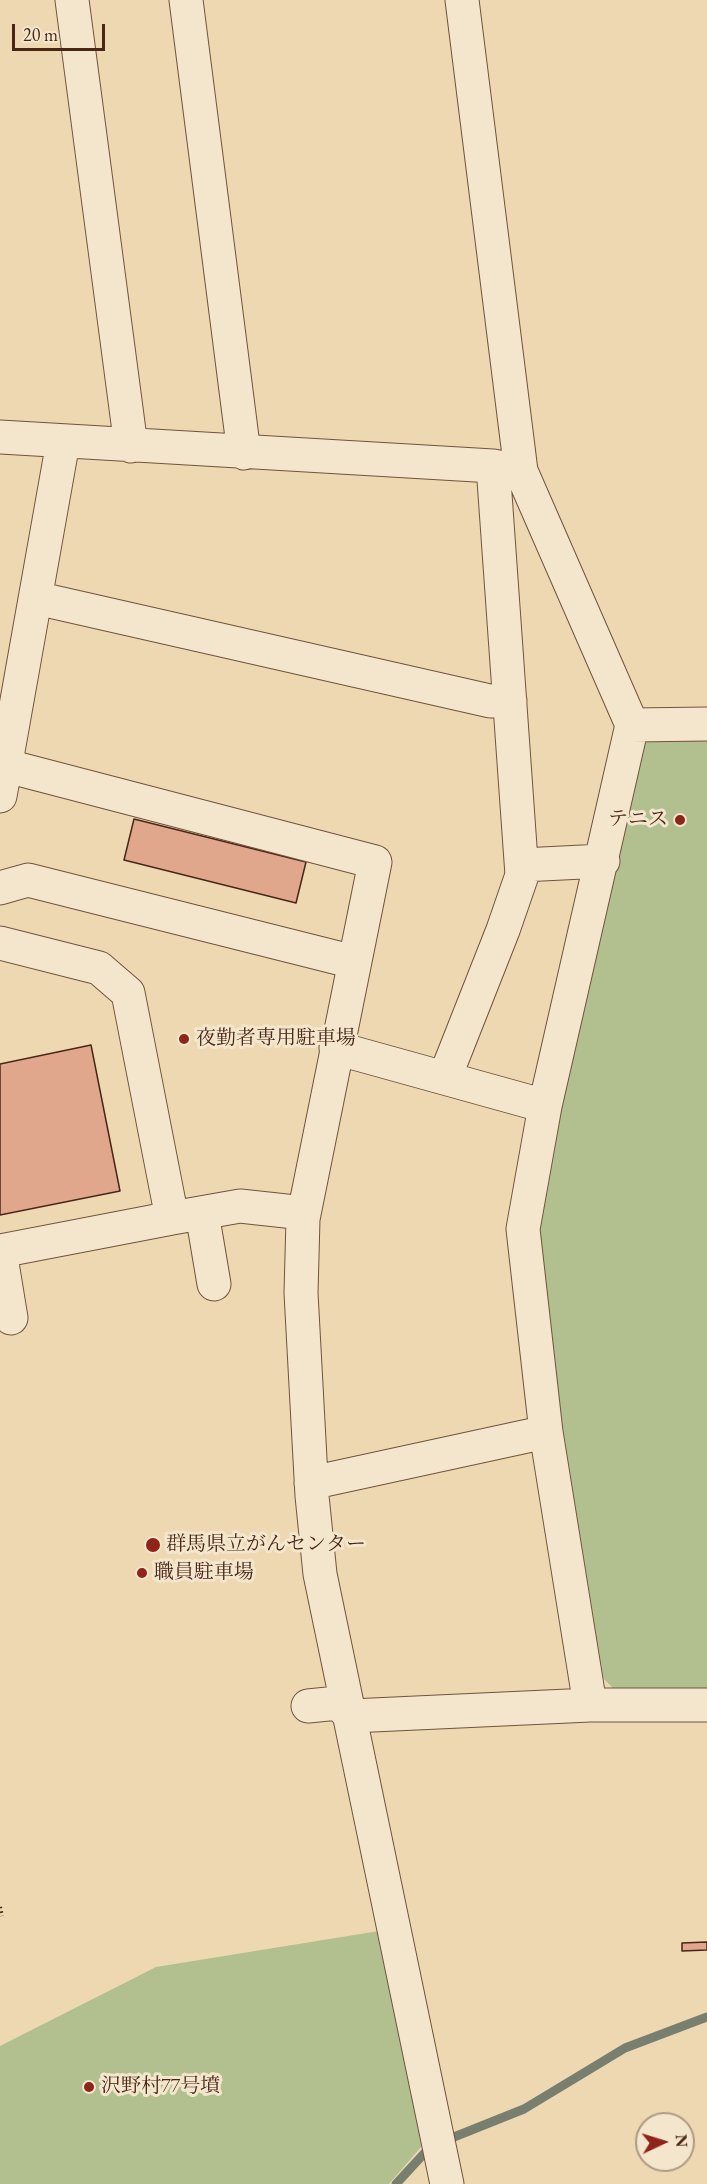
<!DOCTYPE html>
<html>
<head>
<meta charset="utf-8">
<style>
	body { margin:0 }
	#map { position:relative; width:707px; height:2184px; overflow:hidden; background:#edd8b2; font-family:"EB Garamond",serif }
	canvas { display:block }
	.north { position:absolute; left:635px; top:2112px; width:60px; height:60px; box-sizing:border-box; background:#f3e6cd; border:2px solid #af9a84; border-radius:50%; rotate:86deg; font-size:16px; font-weight:700; line-height:24px; text-align:center; color:#482716 }
	.north::after { content:''; display:block; margin:auto; width:21px; height:27px; background:#8f2418; clip-path:polygon(50% 0,100% 100%,50% 72%,0 100%) }
	.scale { position:absolute; left:12px; top:24px; width:93px; height:27px; box-sizing:border-box; border:3px solid #482716; border-top:0; padding-left:8px; font-size:18px; line-height:21px; white-space:nowrap; color:#482716; -webkit-text-stroke:4px #f3e6cd; paint-order:stroke }
</style>
</head>
<body>
<div id="map">
<canvas width="707" height="2184"></canvas>
<div class="north">N</div>
<div class="scale">20 m</div>
</div>
<script>
const ctx = document.querySelector('canvas').getContext('2d');
ctx.lineJoin = 'round';
function fillPath(path, color) { ctx.fillStyle = color; ctx.fill(path, 'evenodd'); }
const shape = rows => new Path2D(rows.map(r => 'M' + r).join(''));
function stroke(path, color, width, dash) { ctx.strokeStyle = color; ctx.lineWidth = width; ctx.lineCap = dash ? 'butt' : 'round'; ctx.setLineDash(dash || []); ctx.stroke(path); }
function drawText(font, color, halo, rows, align = 'center') {
  ctx.font = font + ' "EB Garamond","Noto Serif JP",serif'; ctx.lineWidth = 6; ctx.setLineDash([]); ctx.textBaseline = 'middle'; ctx.strokeStyle = halo; ctx.fillStyle = color; for (const [text, x, y, turn = 0] of rows) {
    ctx.save(); ctx.translate(x, y); ctx.rotate((+turn || 0) * Math.PI / 180); ctx.textAlign = isNaN(turn) ? turn : align; if (halo) ctx.strokeText(text, 0, 0); ctx.fillText(text, 0, 0); ctx.restore();
  }
}
fillPath(shape([
	[707,736,707,1690,615,1690,601,1676,566,1481,552,1360,538,1205,642,737],
	[385,1930,428,2139,389,2184,0,2184,0,2046,156,1967]
]), '#b2c090');
stroke(shape([
	[444,2141,524,2109,625,2048,707,2017],
	[396,2184,431,2146]
]), '#797f6f', 9);
const building = shape([
	[134,819,306,862,296,903,124,860,134,819],
	[91,1045,120,1191,0,1215,0,1064,91,1045],
	[707,1942,707,1950,682,1951,682,1943,707,1942]
]);
fillPath(building, '#e0a78c');
stroke(building, '#482716', 1.5);
const minor = shape([
	[72,0,131,446],
	[186,0,244,453],
	[462,0,521,471,632,725],
	[0,437,493,466,514,470],
	[36,598,490,701,510,701],
	[7,766,375,862,303,1219,301,1293,312,1496,320,1574,447,2184],
	[0,796,63,442],
	[522,865,603,861],
	[0,888,28,880,354,962],
	[0,943,99,968,128,993,172,1218,0,1251],
	[336,1048,545,1106],
	[445,1077,503,930,522,875,493,466],
	[202,1213,214,1284],
	[172,1218,240,1206,295,1212,303,1219],
	[0,1251,11,1318],
	[311,1483,546,1432],
	[590,1705,546,1432,523,1229,545,1106,632,725,707,724],
	[308,1706,338,1703,351,1716,590,1705,707,1705]
]);
stroke(minor, '#71533d', 35);
stroke(shape([
	[0,1907,2,1916]
]), '#482716', 4, [1.5, 3]);
stroke(minor, '#f3e6cd', 33);
for (const [x, y, r, color] of [
	[680,820,6,"#8f2418"],
	[184,1039,6,"#8f2418"],
	[153,1545,8,"#8f2418"],
	[142,1573,6,"#8f2418"],
	[89,2087,6,"#8f2418"]
]) { const dot = new Path2D(); dot.arc(x, y, r, 0, 2 * Math.PI); ctx.fillStyle = color; ctx.fill(dot); stroke(dot, '#f3e6cd', 2); }
drawText('20px', '#482716', '#f3e6cd', [
	["テニス",668,820,"right"],
	["夜勤者専用駐車場",196,1039],
	["群馬県立がんセンター",166,1545],
	["職員駐車場",154,1573],
	["沢野村77号墳",101,2087]
], 'left');
</script>
</body>
</html>
